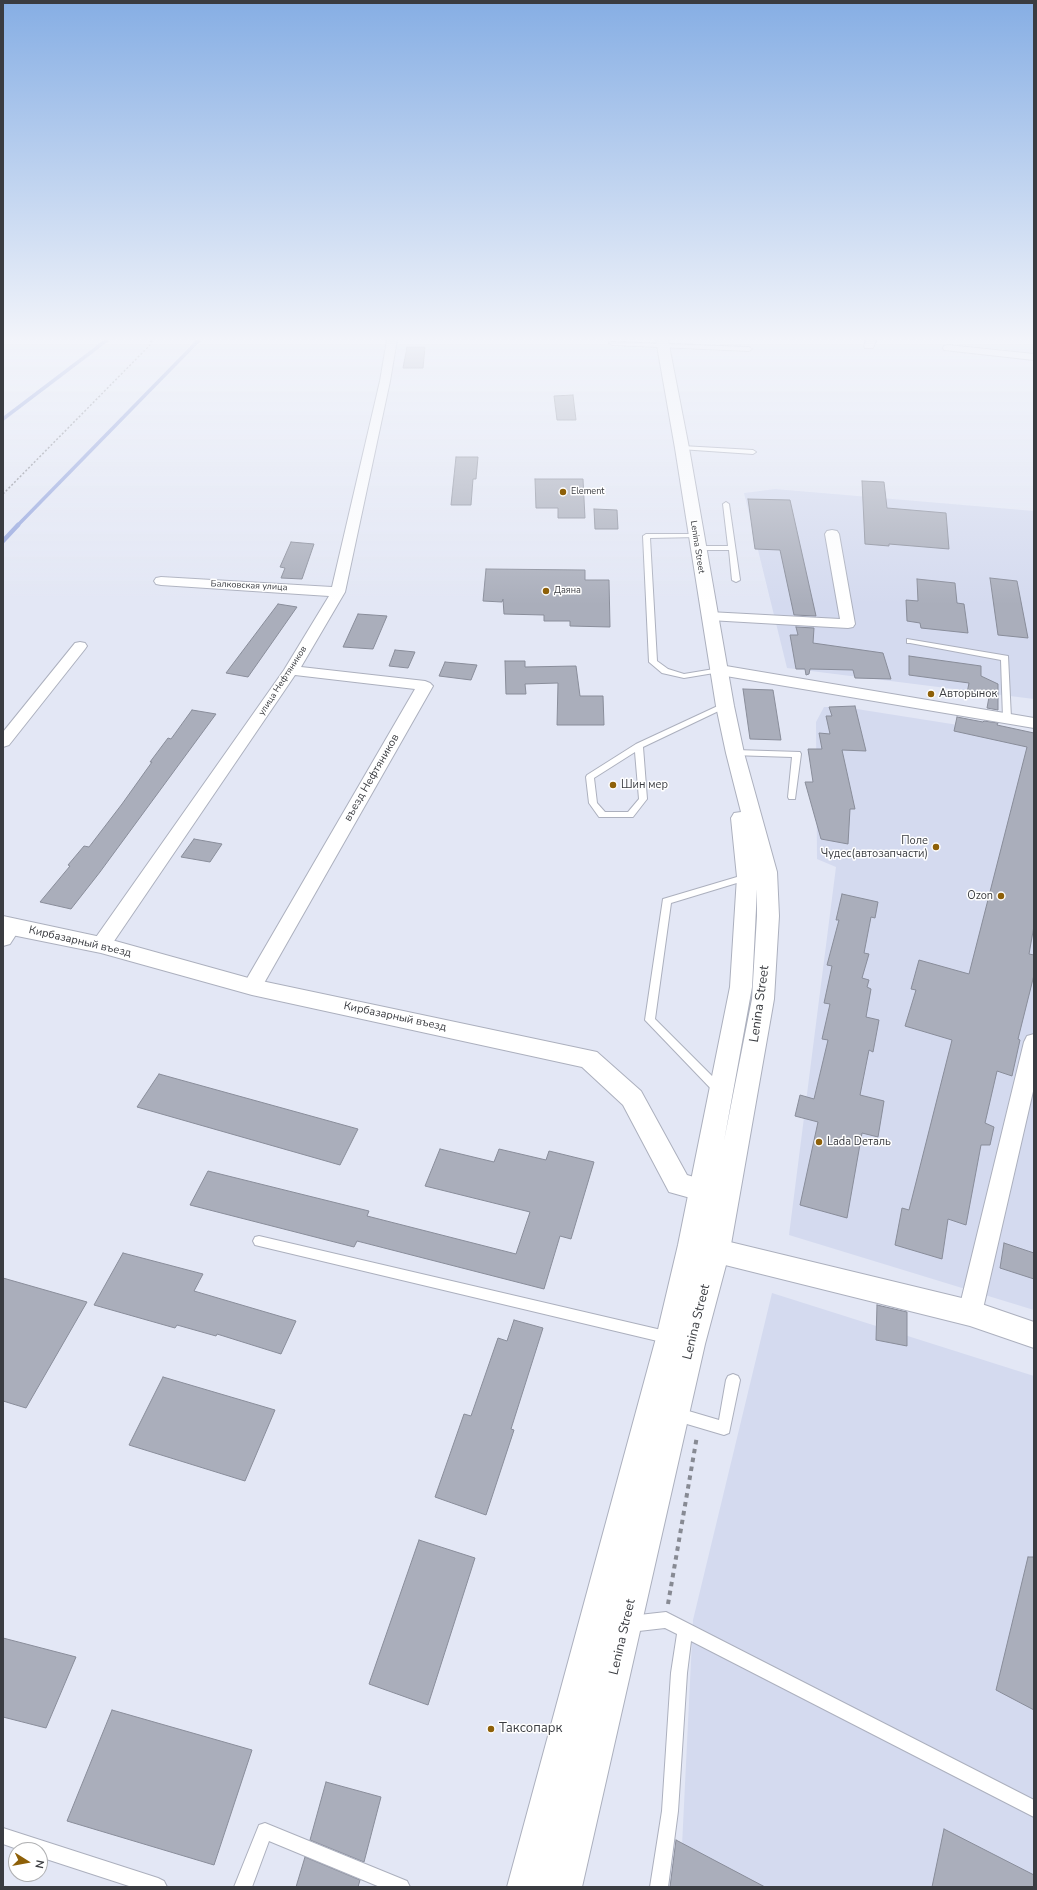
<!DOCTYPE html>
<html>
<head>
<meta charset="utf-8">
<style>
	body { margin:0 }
	#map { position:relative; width:1037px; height:1890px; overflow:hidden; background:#e3e7f5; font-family:"Nunito Sans",sans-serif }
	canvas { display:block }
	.frame { position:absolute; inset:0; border:4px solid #3a3c41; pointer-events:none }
	.north { position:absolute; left:8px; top:1842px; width:40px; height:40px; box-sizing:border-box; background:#fff; border:1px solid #b0b1b3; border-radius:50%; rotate:101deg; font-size:11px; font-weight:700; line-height:16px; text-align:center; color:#3a3c41 }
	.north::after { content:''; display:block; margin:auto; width:14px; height:18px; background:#8e6008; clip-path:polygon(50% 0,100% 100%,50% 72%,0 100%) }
</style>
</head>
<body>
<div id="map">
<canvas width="1037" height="1890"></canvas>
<div class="frame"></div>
<div class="north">N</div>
</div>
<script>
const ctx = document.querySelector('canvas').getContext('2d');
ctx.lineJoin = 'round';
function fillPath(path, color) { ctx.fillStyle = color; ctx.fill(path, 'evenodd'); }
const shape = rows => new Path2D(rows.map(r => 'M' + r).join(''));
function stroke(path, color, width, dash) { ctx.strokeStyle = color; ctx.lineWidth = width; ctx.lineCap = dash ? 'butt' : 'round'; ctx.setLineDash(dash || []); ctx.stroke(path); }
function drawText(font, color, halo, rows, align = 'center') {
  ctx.font = font + ' "Nunito Sans",sans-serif'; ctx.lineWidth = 3; ctx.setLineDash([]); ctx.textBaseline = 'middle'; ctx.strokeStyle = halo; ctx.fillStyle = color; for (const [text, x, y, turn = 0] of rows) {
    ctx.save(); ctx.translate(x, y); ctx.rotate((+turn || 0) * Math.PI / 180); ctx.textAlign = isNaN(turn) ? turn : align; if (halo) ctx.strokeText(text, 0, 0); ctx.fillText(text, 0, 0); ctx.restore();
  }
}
fillPath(shape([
	[775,489,1034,511,1034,699,787,668,744,493],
	[824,707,844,707,1034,737,1034,1310,789,1235,836,867,817,859,816,722],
	[772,1293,1034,1376,1034,1887,680,1887,693,1620]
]), '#d4daef');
stroke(shape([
	[3,419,107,340],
	[17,526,199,340]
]), '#93a4dd', 3.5);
stroke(shape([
	[3,541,18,525]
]), '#93a4dd', 4.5);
const building = shape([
	[407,347,425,347,423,368,403,368,407,347],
	[573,395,576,420,557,420,554,396,573,395],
	[456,457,478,457,476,479,473,479,471,505,451,505,456,457],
	[535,479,583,479,585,518,558,518,558,508,536,508,535,479],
	[862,481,884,482,887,508,946,513,949,549,889,544,889,546,865,544,862,481],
	[748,499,790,500,816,616,794,615,780,550,755,549,748,499],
	[594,509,617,510,618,529,595,529,594,509],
	[291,542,314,544,302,579,281,578,285,568,280,567,291,542],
	[486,569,585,570,585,580,609,580,610,627,570,626,570,621,544,621,544,615,504,614,503,599,502,602,483,601,486,569],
	[990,578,1017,581,1028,638,998,635,990,578],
	[917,579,955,583,957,603,964,604,968,633,921,628,920,623,907,621,906,600,918,601,917,579],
	[278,604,297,607,248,677,226,673,278,604],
	[358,614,387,616,373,649,343,647,358,614],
	[796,627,814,628,813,643,883,653,891,679,855,678,853,670,810,669,809,674,806,675,805,669,796,669,790,635,798,635,796,627],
	[395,650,415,652,408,668,389,666,395,650],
	[909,656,981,666,981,676,998,684,998,710,987,708,989,697,967,693,969,683,909,675,909,656],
	[505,661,525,661,525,667,576,666,580,696,603,696,604,725,557,725,558,683,525,684,526,694,506,694,505,661],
	[445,662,477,665,471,680,439,676,445,662],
	[743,689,773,690,781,740,750,739,743,689],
	[855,706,866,751,842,750,855,809,850,809,848,844,821,839,805,782,813,782,808,749,822,749,819,733,830,734,826,716,832,716,829,707,855,706],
	[192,710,216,714,100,872,71,909,40,902,70,866,68,865,84,846,89,847,122,804,152,762,150,762,168,738,171,739,192,710],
	[957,717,983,722,984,721,998,723,997,725,1034,733,1034,926,1029,954,1034,955,1034,975,1018,1039,1020,1040,1012,1076,997,1071,985,1123,994,1127,990,1145,981,1145,966,1225,948,1219,942,1259,895,1245,902,1208,909,1210,952,1040,905,1026,916,990,911,989,919,960,969,974,1027,747,954,731,957,717],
	[194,839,222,844,210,862,181,857,194,839],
	[842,894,878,902,875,918,871,917,864,953,869,954,862,978,869,980,867,987,871,989,866,1017,879,1020,873,1052,869,1050,860,1095,884,1101,878,1137,862,1133,847,1218,800,1205,818,1122,795,1116,800,1095,814,1099,828,1040,822,1039,830,1004,824,1003,832,966,827,965,839,920,836,920,842,894],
	[159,1074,358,1129,340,1165,137,1107,159,1074],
	[440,1149,494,1162,499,1149,546,1160,549,1151,594,1162,571,1239,560,1236,544,1289,357,1241,354,1247,190,1205,208,1171,369,1211,367,1216,516,1254,530,1212,425,1186,440,1149],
	[1004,1243,1034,1253,1034,1279,1000,1268,1004,1243],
	[123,1253,203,1274,194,1291,296,1321,281,1354,217,1334,216,1336,177,1325,175,1328,94,1305,123,1253],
	[3,1278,87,1302,26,1408,3,1401,3,1278],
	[877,1305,907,1312,907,1346,876,1340,877,1305],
	[514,1320,543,1328,511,1429,514,1430,486,1515,435,1497,464,1414,471,1416,498,1338,507,1341,514,1320],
	[163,1377,275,1410,245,1481,129,1445,163,1377],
	[419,1540,475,1558,428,1705,369,1684,419,1540],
	[1028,1557,1034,1557,1034,1710,996,1690,1028,1557],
	[3,1638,76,1657,46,1728,3,1717,3,1638],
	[112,1710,252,1750,214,1865,67,1821,112,1710],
	[326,1782,381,1797,364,1862,310,1840,326,1782],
	[944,1829,1034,1875,1034,1887,932,1887,944,1829],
	[676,1840,765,1887,670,1887,676,1840],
	[305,1857,360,1880,358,1887,296,1887,305,1857]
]);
fillPath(building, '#aaaebb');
stroke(building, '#898d9a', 1);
const service = shape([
	[610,342,749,347,752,349,749,351,612,345,609,343,610,342],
	[682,446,753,450,756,452,753,454,680,449,680,447,682,446],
	[726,502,729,504,740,580,736,582,732,580,729,550,698,550,695,548,698,546,728,546,723,504,726,502],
	[696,534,699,536,698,537,650,538,657,661,668,669,684,674,720,668,724,670,720,672,684,678,662,673,649,662,643,536,646,534,696,534],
	[907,639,1008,656,1011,718,1010,720,1007,720,1003,718,1001,660,910,643,907,643,907,639],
	[722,704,725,704,729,706,643,747,647,799,633,817,599,817,589,803,586,777,587,775,636,744,722,704],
	[635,752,639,799,628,812,605,812,597,803,594,778,635,752],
	[735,750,800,752,801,754,795,799,789,799,788,797,792,757,732,755,731,753,735,750],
	[747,874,752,877,750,879,671,903,655,1019,724,1088,726,1091,724,1094,720,1095,716,1094,645,1020,663,899,747,874],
	[259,1236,670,1332,675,1334,676,1338,675,1342,670,1344,259,1246,255,1245,253,1241,255,1237,259,1236],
	[733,1374,738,1376,740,1380,729,1433,724,1435,670,1419,668,1414,670,1409,675,1407,719,1420,726,1380,728,1376,733,1374],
	[666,1612,1034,1800,1034,1817,691,1641,687,1673,678,1811,668,1887,650,1887,662,1811,671,1673,677,1634,665,1628,630,1632,625,1629,622,1624,625,1619,630,1616,666,1612],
	[265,1823,407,1881,410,1887,380,1887,269,1841,252,1887,234,1887,259,1825,265,1823],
	[3,1828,158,1878,164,1881,167,1887,132,1887,40,1857,40,1850,20,1850,3,1844,3,1828]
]);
const minor = shape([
	[387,340,397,340,390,381,345,592,301,667,425,681,430,683,433,686,259,992,252,994,245,992,242,987,415,689,295,675,108,950,101,952,94,950,92,945,94,940,284,670,329,596,161,585,156,584,154,581,156,578,161,577,332,587,380,381,387,340],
	[866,340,876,340,873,348,865,348,864,346,866,340],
	[948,345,1034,354,1034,360,944,350,943,348,944,346,948,345],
	[832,530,837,531,839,534,855,624,853,627,848,628,709,620,704,619,702,616,704,613,709,612,840,619,825,534,827,531,832,530],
	[80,642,85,643,87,646,85,649,9,745,3,747,3,732,75,643,80,642],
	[12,920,19,922,21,927,10,944,3,946,3,925,5,922,12,920],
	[1034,1034,1034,1087,982,1313,979,1321,970,1324,961,1321,958,1313,1024,1042,1027,1036,1034,1034]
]);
const tertiary = shape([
	[720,665,1034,718,1034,728,714,674,711,670,714,666,720,665],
	[3,916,101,937,252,979,597,1052,641,1091,687,1175,728,1187,732,1195,728,1203,719,1206,669,1192,623,1105,582,1067,252,995,101,953,12,935,3,932,3,916],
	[701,1235,970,1300,1034,1322,1034,1348,970,1326,701,1259,691,1255,687,1247,691,1239,701,1235]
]);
const primary = shape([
	[656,340,668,340,689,448,734,706,744,753,777,872,779,916,774,999,730,1250,705,1344,582,1887,507,1887,656,1338,678,1245,730,987,737,877,731,818,734,813,741,812,726,753,716,706,675,448,656,340],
	[757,889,757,916,752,999,724,1141,752,987,757,889]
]);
stroke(service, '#acb0be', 2);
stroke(minor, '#acb0be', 2);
stroke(tertiary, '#acb0be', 2);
stroke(primary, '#acb0be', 2);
stroke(shape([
	[3,494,150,345,152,340]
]), '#878a93', 1.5, [2, 2]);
stroke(shape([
	[668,1604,697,1436]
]), '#878a93', 4, [4.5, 4.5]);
fillPath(service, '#fff');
fillPath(minor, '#fff');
fillPath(tertiary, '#fff');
fillPath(primary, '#fff');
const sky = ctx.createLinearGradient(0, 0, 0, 605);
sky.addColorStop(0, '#86aee4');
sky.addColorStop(0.56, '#f2f4fa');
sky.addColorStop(1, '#f2f4fa00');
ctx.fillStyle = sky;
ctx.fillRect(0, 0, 1037, 605);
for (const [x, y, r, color] of [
	[563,492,4,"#8e6008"],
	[546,591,4,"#8e6008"],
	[931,694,4,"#8e6008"],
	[613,785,4,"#8e6008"],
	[936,847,4,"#8e6008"],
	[1001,896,4,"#8e6008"],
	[819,1142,4,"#8e6008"],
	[491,1729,4,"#8e6008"]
]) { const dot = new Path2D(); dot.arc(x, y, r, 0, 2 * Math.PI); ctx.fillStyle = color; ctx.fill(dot); stroke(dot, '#fff', 1.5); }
drawText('9px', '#3a3c41', '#fff', [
	["Element",571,492],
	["Даяна",554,591]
], 'left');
drawText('9px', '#3a3c41', '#fff', [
	["Lenina Street",697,547,81],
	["Балковская улица",249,586,3],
	["улица Нефтяников",283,681,-57]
]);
drawText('11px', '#3a3c41', '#fff', [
	["Авторынок",939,694],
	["Шин мер",621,785],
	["Поле",928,841,"right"],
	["Чудес(автозапчасти)",928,854,"right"],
	["Ozon",993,896,"right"],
	["Lada Dеталь",827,1142]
], 'left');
drawText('11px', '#3a3c41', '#fff', [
	["въезд Нефтяников",372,778,-60],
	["Кирбазарный въезд",80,942,13],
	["Кирбазарный въезд",395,1017,12]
]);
drawText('13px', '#3a3c41', '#fff', [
	["Lenina Street",760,1004,-82],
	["Lenina Street",697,1322,-76],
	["Lenina Street",623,1637,-77]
]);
drawText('13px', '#3a3c41', '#fff', [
	["Таксопарк",499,1729]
], 'left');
</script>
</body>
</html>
